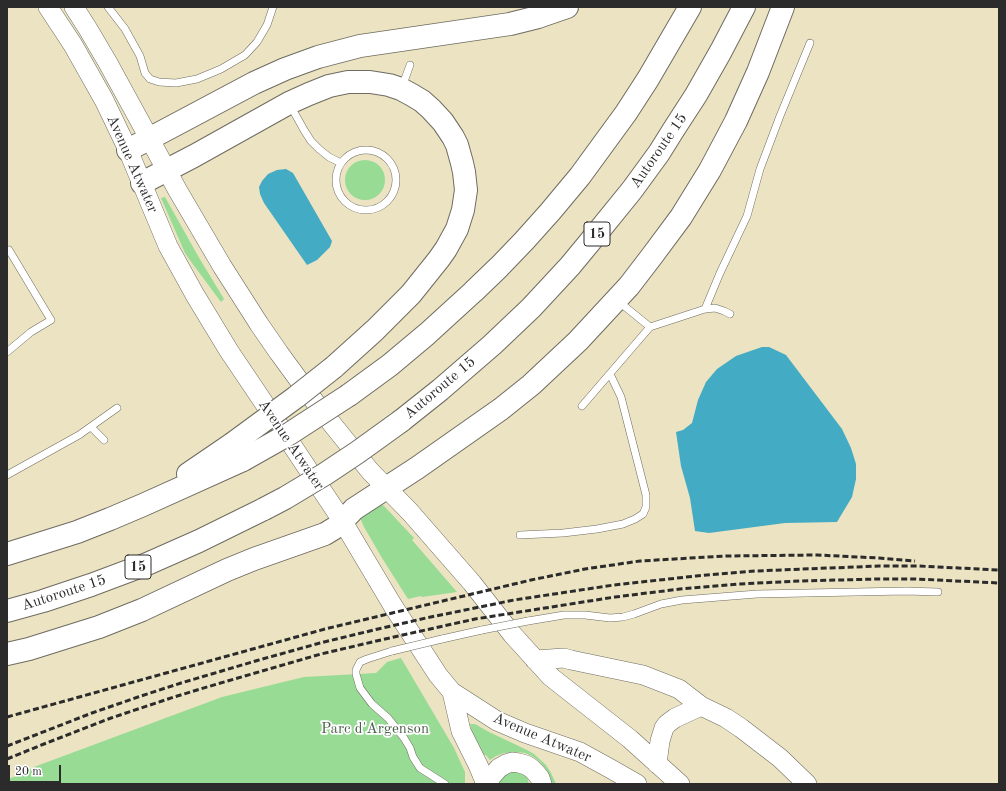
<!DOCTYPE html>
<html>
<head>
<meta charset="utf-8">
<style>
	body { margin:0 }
	#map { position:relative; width:1006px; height:791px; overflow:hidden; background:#ebe3c1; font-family:"Old Standard TT",serif }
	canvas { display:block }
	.frame { position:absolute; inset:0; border:8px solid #2b2b2b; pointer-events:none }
	.scale { position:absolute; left:8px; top:765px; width:53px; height:18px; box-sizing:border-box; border:2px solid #2b2b2b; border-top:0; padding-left:5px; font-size:12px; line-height:14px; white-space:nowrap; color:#2b2b2b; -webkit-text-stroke:3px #fff; paint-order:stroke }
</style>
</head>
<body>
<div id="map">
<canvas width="1006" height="791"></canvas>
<div class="frame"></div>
<div class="scale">20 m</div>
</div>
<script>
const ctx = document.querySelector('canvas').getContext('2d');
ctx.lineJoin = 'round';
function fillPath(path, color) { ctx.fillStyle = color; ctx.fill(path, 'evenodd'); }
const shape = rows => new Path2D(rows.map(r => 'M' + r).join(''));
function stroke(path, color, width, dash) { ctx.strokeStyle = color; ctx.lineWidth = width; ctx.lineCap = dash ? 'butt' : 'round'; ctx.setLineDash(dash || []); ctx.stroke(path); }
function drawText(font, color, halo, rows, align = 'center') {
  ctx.font = font + ' "Old Standard TT",serif'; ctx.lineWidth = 3.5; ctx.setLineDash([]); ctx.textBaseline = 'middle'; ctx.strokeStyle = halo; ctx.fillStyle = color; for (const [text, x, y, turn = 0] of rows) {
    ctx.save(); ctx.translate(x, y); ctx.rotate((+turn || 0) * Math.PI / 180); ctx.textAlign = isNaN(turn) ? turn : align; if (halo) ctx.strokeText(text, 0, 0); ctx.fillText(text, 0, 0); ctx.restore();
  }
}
fillPath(shape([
	'345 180a20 20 0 1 1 40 0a20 20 0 1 1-40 0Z',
	[165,197,198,256,224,299,221,302,192,263,185,253,161,198],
	[381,504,384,506,414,538,412,540,457,592,422,597,421,596,408,599,382,558,364,527,361,520,361,515],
	[401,658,454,748,465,772,465,784,7,784,7,780,34,767,222,697,304,677,376,673,387,662],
	[470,724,475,724,489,732,527,750,534,754,546,765,551,773,556,784,552,784,545,768,539,761,532,756,525,753,518,752,504,753,496,756,490,760,486,755,484,755,472,732],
	[513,771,523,774,527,777,529,784,498,784,500,779,504,775]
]), '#97db94');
fillPath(shape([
	[286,169,293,173,332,241,330,247,317,260,307,265,264,203,260,194,259,187,262,181,268,174,277,170],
	[762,347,769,347,786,355,842,429,851,448,856,464,856,479,852,497,837,522,785,523,709,533,695,531,690,498,681,466,676,432,683,430,692,423,698,400,706,382,717,369,736,356]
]), '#43abc3');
const lane = shape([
	[108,7,125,29,140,56,145,73,150,79,159,82,176,83,197,79,221,69,245,55,257,42,267,25,273,7],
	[402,87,410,65],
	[290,105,304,130,311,141,319,149,329,157,341,163],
	'336 180a30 30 0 1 1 60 0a30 30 0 1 1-60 0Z',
	[705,309,720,273,747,216,760,169,780,116,810,43],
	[650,327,705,309,715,308,724,311,730,314],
	[7,352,31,332,51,320,9,250],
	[582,406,650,327,618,301],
	[91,427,104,440],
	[7,475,79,435,117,408],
	[520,535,563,533,597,529,623,524,635,519,643,514,646,507,646,495,621,397,610,374],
	[528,621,564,615,585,615,610,618,623,617,634,614,661,604,682,600,757,594,906,591,938,592],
	[442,639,482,630],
	[392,651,367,659,360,662,356,670,356,674,360,688,372,704,388,718,404,738,410,748,413,757,420,768,445,784]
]);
const secondary = shape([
	[48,7,73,45,104,100,128,150,168,246,195,295,229,351,262,400,343,522,393,606,438,675,452,692,497,721,525,733,580,752,611,769,637,784],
	[74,7,88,29,108,63,178,191,222,266,259,324,279,353,320,409,370,471,410,512,472,583,512,634,551,677,630,739,680,784],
	[535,660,564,658,571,660,643,675,679,689,701,706,726,718,741,728,780,758,807,784],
	[452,692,461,731,478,765,486,784],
	[657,764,660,741,664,728,667,724,675,718,701,706],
	[488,784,491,777,499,768,506,764,512,762,519,763,526,765,531,768,536,773,540,778,542,784]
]);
const highway = shape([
	[128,150,254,83,285,69,318,57,360,46,510,24,538,17,567,7],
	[142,183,194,156,289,103,309,94,329,86,348,82,370,82,389,85,401,89,412,95,422,101,431,109,443,122,453,137,457,145,462,163,464,172,466,190,463,210,457,229,446,249,439,259,411,294,375,330,334,367],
	[349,395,390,365,427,334,473,292,499,267,524,241,550,212,580,176,626,113,648,79,690,7],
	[401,421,440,390,492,345,531,308,570,266,589,243,632,190,659,153,674,129,696,95,721,51,744,7],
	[188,474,232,444],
	[7,554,77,532,110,519,143,505,243,460],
	[7,611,43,601,91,585,147,564,199,541,264,509],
	[7,654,29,649,99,627,142,610,227,570,254,559,325,534,338,526,354,509,417,468,501,409,531,385,578,341,629,286,652,256,681,217,710,170,736,121,758,72,783,7]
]);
stroke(lane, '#6e6b60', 8);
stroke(secondary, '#6e6b60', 20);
stroke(highway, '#6e6b60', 24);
stroke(lane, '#fff', 7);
stroke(secondary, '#fff', 19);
stroke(highway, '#fff', 22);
stroke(shape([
	[7,717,325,629,531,580,585,569,640,561,726,556,817,555,879,558,915,561],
	[7,746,92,713,138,697,181,683,259,660,320,643,378,629,426,618,514,600,614,585,696,576,755,571,879,566,918,566,999,570],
	[7,759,44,744,111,718,174,697,217,684,321,654,385,639,475,619,615,597,680,589,739,584,800,581,879,579,916,579,999,583]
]), '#2b2b2b', 3, [6, 3]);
const laneBridge = shape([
	[482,630,528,621],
	[392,651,442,639]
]);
const highwayBridge = shape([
	[232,444,296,397,334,367],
	[243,460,289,434,349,395],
	[264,509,285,498,325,474,358,452,401,421]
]);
stroke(laneBridge, '#6e6b60', 8, []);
stroke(highwayBridge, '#6e6b60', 24, []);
stroke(laneBridge, '#fff', 7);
stroke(highwayBridge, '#fff', 22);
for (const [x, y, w] of [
	[597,234,26],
	[138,567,26]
]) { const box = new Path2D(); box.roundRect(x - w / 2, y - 12, w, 24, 3); ctx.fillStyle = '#fff'; ctx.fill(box); stroke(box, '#2b2b2b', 1); }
drawText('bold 14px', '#2b2b2b', null, [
	["15",597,234],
	["15",138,567]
]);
drawText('15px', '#2b2b2b', '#fff', [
	["Autoroute 15",659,151,-55],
	["Avenue Atwater",132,164,66],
	["Autoroute 15",440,388,-40],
	["Avenue Atwater",291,445,56],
	["Autoroute 15",64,593,-18],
	["Avenue Atwater",542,738,23]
]);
drawText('15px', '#4b604a', '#fff', [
	["Parc d'Argenson",375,729]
]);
</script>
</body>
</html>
